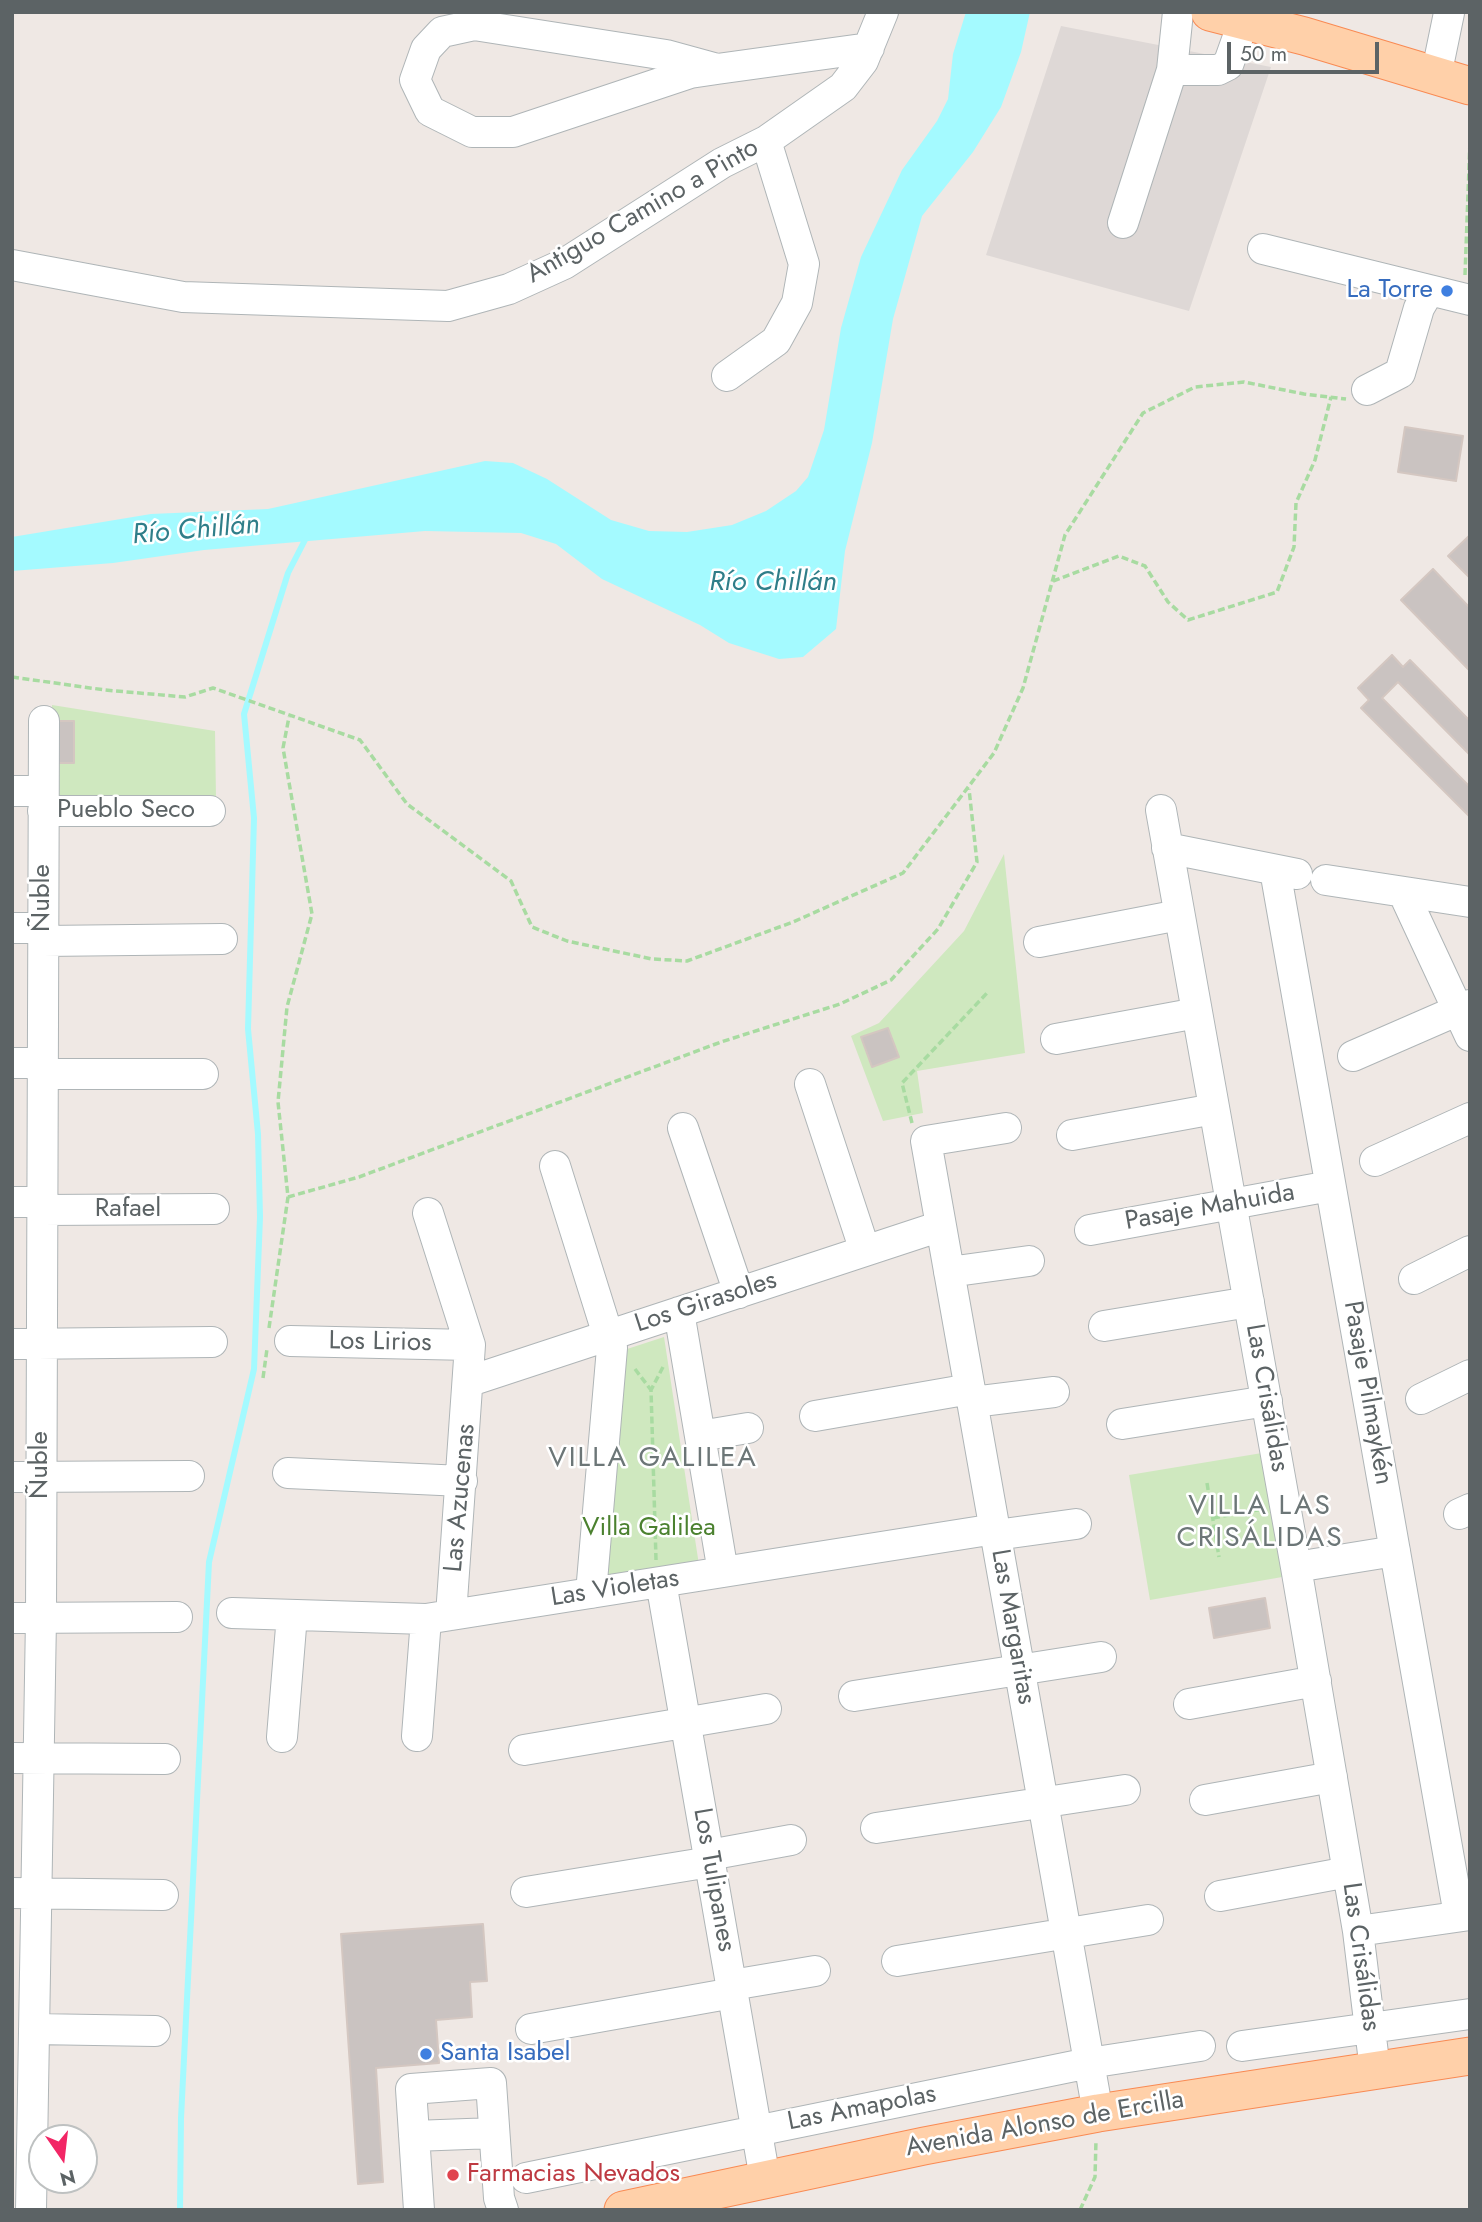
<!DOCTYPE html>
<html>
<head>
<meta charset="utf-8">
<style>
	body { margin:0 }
	#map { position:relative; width:1482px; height:2222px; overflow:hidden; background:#efe8e4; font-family:Jost,sans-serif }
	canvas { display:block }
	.frame { position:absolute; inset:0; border:14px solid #5c6365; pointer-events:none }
	.north { position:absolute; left:28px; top:2124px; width:70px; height:70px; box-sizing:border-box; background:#fff; border:2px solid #bec1c1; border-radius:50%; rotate:166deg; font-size:19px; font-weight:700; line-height:28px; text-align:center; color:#5c6365 }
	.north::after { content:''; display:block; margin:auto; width:24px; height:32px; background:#f22665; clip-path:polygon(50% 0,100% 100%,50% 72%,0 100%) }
	.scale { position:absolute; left:1227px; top:42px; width:152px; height:32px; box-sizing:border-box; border:4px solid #5c6365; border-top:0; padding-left:9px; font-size:21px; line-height:24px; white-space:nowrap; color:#5c6365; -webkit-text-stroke:5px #fff; paint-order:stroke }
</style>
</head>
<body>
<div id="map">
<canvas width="1482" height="2222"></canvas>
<div class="frame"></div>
<div class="north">N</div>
<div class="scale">50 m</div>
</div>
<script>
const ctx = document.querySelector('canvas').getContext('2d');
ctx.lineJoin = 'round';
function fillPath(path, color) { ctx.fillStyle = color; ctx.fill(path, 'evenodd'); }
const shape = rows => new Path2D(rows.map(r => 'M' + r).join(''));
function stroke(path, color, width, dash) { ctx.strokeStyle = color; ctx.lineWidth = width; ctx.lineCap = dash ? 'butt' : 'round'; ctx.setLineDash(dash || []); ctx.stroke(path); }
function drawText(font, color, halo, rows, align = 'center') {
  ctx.font = font + ' Jost,sans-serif'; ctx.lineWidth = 5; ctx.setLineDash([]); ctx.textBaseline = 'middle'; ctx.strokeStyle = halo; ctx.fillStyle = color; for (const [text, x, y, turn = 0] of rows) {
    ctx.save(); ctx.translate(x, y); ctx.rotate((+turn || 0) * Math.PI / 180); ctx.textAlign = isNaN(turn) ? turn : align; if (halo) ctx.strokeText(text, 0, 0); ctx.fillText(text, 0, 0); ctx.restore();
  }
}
fillPath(shape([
	[1061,26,1271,67,1189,311,986,255]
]), '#ded8d6');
fillPath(shape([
	[52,705,215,731,216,799,61,799,54,791],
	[1004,854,1025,1053,917,1071,923,1113,883,1121,851,1036,879,1023,964,931],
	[664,1337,699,1565,601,1579,624,1350],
	[1268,1452,1288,1576,1150,1600,1129,1475]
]), '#cfe8bf');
fillPath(shape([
	[966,12,1030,12,1021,52,1001,107,973,152,922,216,893,319,872,443,845,551,836,629,803,657,779,659,729,643,700,625,602,579,556,544,521,533,425,531,204,550,113,563,12,571,12,537,151,514,268,509,485,461,513,463,547,479,611,520,649,531,687,532,732,525,766,511,796,491,808,477,824,430,841,328,861,257,902,170,937,121,948,99,953,54]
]), '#a4faff');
stroke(shape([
	[180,2210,181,2118,209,1562,254,1369,260,1217,258,1134,248,1029,254,818,244,714,288,573,307,536]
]), '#a4faff', 6);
const building = shape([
	[1405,427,1463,436,1456,481,1398,472,1405,427],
	[1470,535,1470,578,1448,556,1470,535],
	[1433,569,1470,608,1470,671,1401,600,1433,569],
	[1392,655,1403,667,1410,660,1470,721,1470,755,1398,682,1382,698,1470,787,1470,817,1361,708,1369,700,1358,688,1392,655],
	[53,721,74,721,74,763,54,763,53,721],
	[888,1028,899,1057,872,1067,861,1037,888,1028],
	[1265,1598,1270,1628,1214,1638,1209,1608,1265,1598],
	[483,1924,487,1981,470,1982,472,2017,436,2020,439,2063,376,2068,383,2182,358,2184,341,1934,483,1924]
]);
fillPath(building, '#cac3c1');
stroke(building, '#d4c7c1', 2);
const minor = shape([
	[474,25,666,55,717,69,690,73,513,132,472,132,430,111,415,80,426,49,442,32,474,25],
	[717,69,869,48],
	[1172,70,1218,70,1228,65,1244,20],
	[1436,76,1449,13],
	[1123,223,1172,70,1178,12],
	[1263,249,1470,300],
	[12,265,183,297,448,306,509,289,564,264,722,163,766,141,843,87,863,61,883,12],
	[727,376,776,341,797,303,804,264,766,141],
	[1367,390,1400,373,1419,308,1429,291],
	[12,791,43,791],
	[1161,810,1296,1567,1358,1931,1375,2070],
	[43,811,210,811],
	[1167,848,1297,874],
	[1275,870,1459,1915],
	[1326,880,1470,902],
	[1403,892,1470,1036],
	[12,928,43,928],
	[43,941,222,939],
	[1039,942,1179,915],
	[1056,1039,1197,1013],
	[1353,1056,1470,1005],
	[12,1063,42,1063],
	[42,1074,203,1074],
	[810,1084,865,1251],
	[683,1128,739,1293],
	[1006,1128,926,1141,1098,2113],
	[1072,1135,1214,1109],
	[1375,1161,1470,1118],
	[555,1166,612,1348,591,1593],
	[12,1202,42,1202],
	[42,1210,214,1209],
	[428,1213,470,1345,451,1615],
	[1090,1230,1330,1186],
	[949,1272,1029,1261],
	[1414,1279,1470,1251],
	[679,1312,723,1572],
	[1104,1326,1249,1302],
	[290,1341,470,1345],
	[12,1344,212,1342],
	[470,1381,941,1226],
	[1421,1399,1470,1375],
	[973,1402,1054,1392],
	[815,1416,970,1389],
	[1122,1424,1267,1401],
	[700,1436,748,1428],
	[288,1473,462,1481],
	[12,1477,189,1476],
	[1459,1514,1470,1509],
	[996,1535,1076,1524],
	[1296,1567,1395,1551],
	[661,1582,765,2179],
	[232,1613,426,1619,995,1529],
	[12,1618,177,1617],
	[854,1696,1101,1657],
	[1189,1704,1316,1681],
	[417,1736,426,1619],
	[282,1737,292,1615],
	[524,1750,766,1709],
	[12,1758,165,1759],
	[1205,1800,1332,1777],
	[876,1828,1125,1790],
	[709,1855,791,1840],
	[526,1892,710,1862],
	[12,1893,163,1895],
	[1220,1896,1348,1872],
	[1358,1931,1470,1915],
	[897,1961,1148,1920],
	[732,1985,815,1971],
	[34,2029,155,2031],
	[531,2029,733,1993],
	[1242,2046,1470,2014],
	[414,2136,494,2133],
	[526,2178,1089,2063,1200,2046],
	[31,2210,41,1618,44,721],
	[419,2210,411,2089,491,2083,499,2198,503,2210]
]);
const major = shape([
	[1210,12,1304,36,1470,86],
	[623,2210,924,2146,1098,2113,1470,2056]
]);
stroke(minor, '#afb5b7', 32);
stroke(major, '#f98a53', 39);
stroke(shape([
	[1465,275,1470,141],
	[1053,581,1119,556,1145,566,1168,602,1188,620,1277,592,1294,547,1296,503,1315,460,1331,397],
	[12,677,105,690,185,697,213,688,360,740,407,804,511,881,532,927,567,941,652,959,687,961,793,922,903,873,994,753,1023,688,1065,535,1143,413,1195,387,1244,382,1304,394,1346,399],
	[912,1123,902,1083,987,993],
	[288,1197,359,1177,721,1042,840,1004,891,980,938,929,977,862,969,789],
	[269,1328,288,1197,278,1102,287,1007,312,914,283,748,289,717],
	[635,1369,651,1390],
	[263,1378,267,1349],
	[1207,1483,1219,1557],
	[1213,1518,1263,1509],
	[656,1560,651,1390,663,1367],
	[1080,2210,1095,2177,1096,2140]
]), '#a8dba1', 3.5, [7, 3.5]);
stroke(minor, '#fff', 30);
stroke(major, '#ffd0a9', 37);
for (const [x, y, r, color] of [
	[1447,291,7,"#3f7fe0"],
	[426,2054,7,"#3f7fe0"],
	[453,2175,7,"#e0444e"]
]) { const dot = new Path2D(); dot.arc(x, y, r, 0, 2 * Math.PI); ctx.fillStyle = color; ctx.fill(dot); stroke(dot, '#fff', 2.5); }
drawText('26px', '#5c6365', '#fff', [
	["Antiguo Camino a Pinto",643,212,-30],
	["Pueblo Seco",126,811],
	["Ñuble",43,898,-90],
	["Pasaje Mahuida",1210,1208,-10],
	["Rafael",128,1210],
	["Los Girasoles",706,1303,-18],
	["Los Lirios",380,1343,1],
	["Pasaje Pilmaykén",1367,1393,80],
	["Las Crisálidas",1266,1398,80],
	["Ñuble",41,1465,-90],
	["Las Azucenas",461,1498,-85],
	["Las Violetas",615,1589,-9],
	["Las Margaritas",1012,1627,80],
	["Los Tulipanes",713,1880,80],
	["Las Crisálidas",1360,1957,82],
	["Las Amapolas",862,2109,-11],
	["Avenida Alonso de Ercilla",1045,2125,-10]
]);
drawText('26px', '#366cbe', '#fff', [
	["La Torre",1433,291],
	["Santa Isabel",440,2054,"left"]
], 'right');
drawText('26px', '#4b812f', '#fff', [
	["Villa Galilea",649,1529]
]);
drawText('26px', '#be3a42', '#fff', [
	["Farmacias Nevados",467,2175]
], 'left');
drawText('italic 28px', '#2f7e89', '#fff', [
	["Río Chillán",196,531,-5],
	["Río Chillán",773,583]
]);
ctx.letterSpacing = '2px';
drawText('28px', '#6c7677', '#fff', [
	["VILLA GALILEA",653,1459],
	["VILLA LAS",1260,1507],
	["CRISÁLIDAS",1260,1539]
]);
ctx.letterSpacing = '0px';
</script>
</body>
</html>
